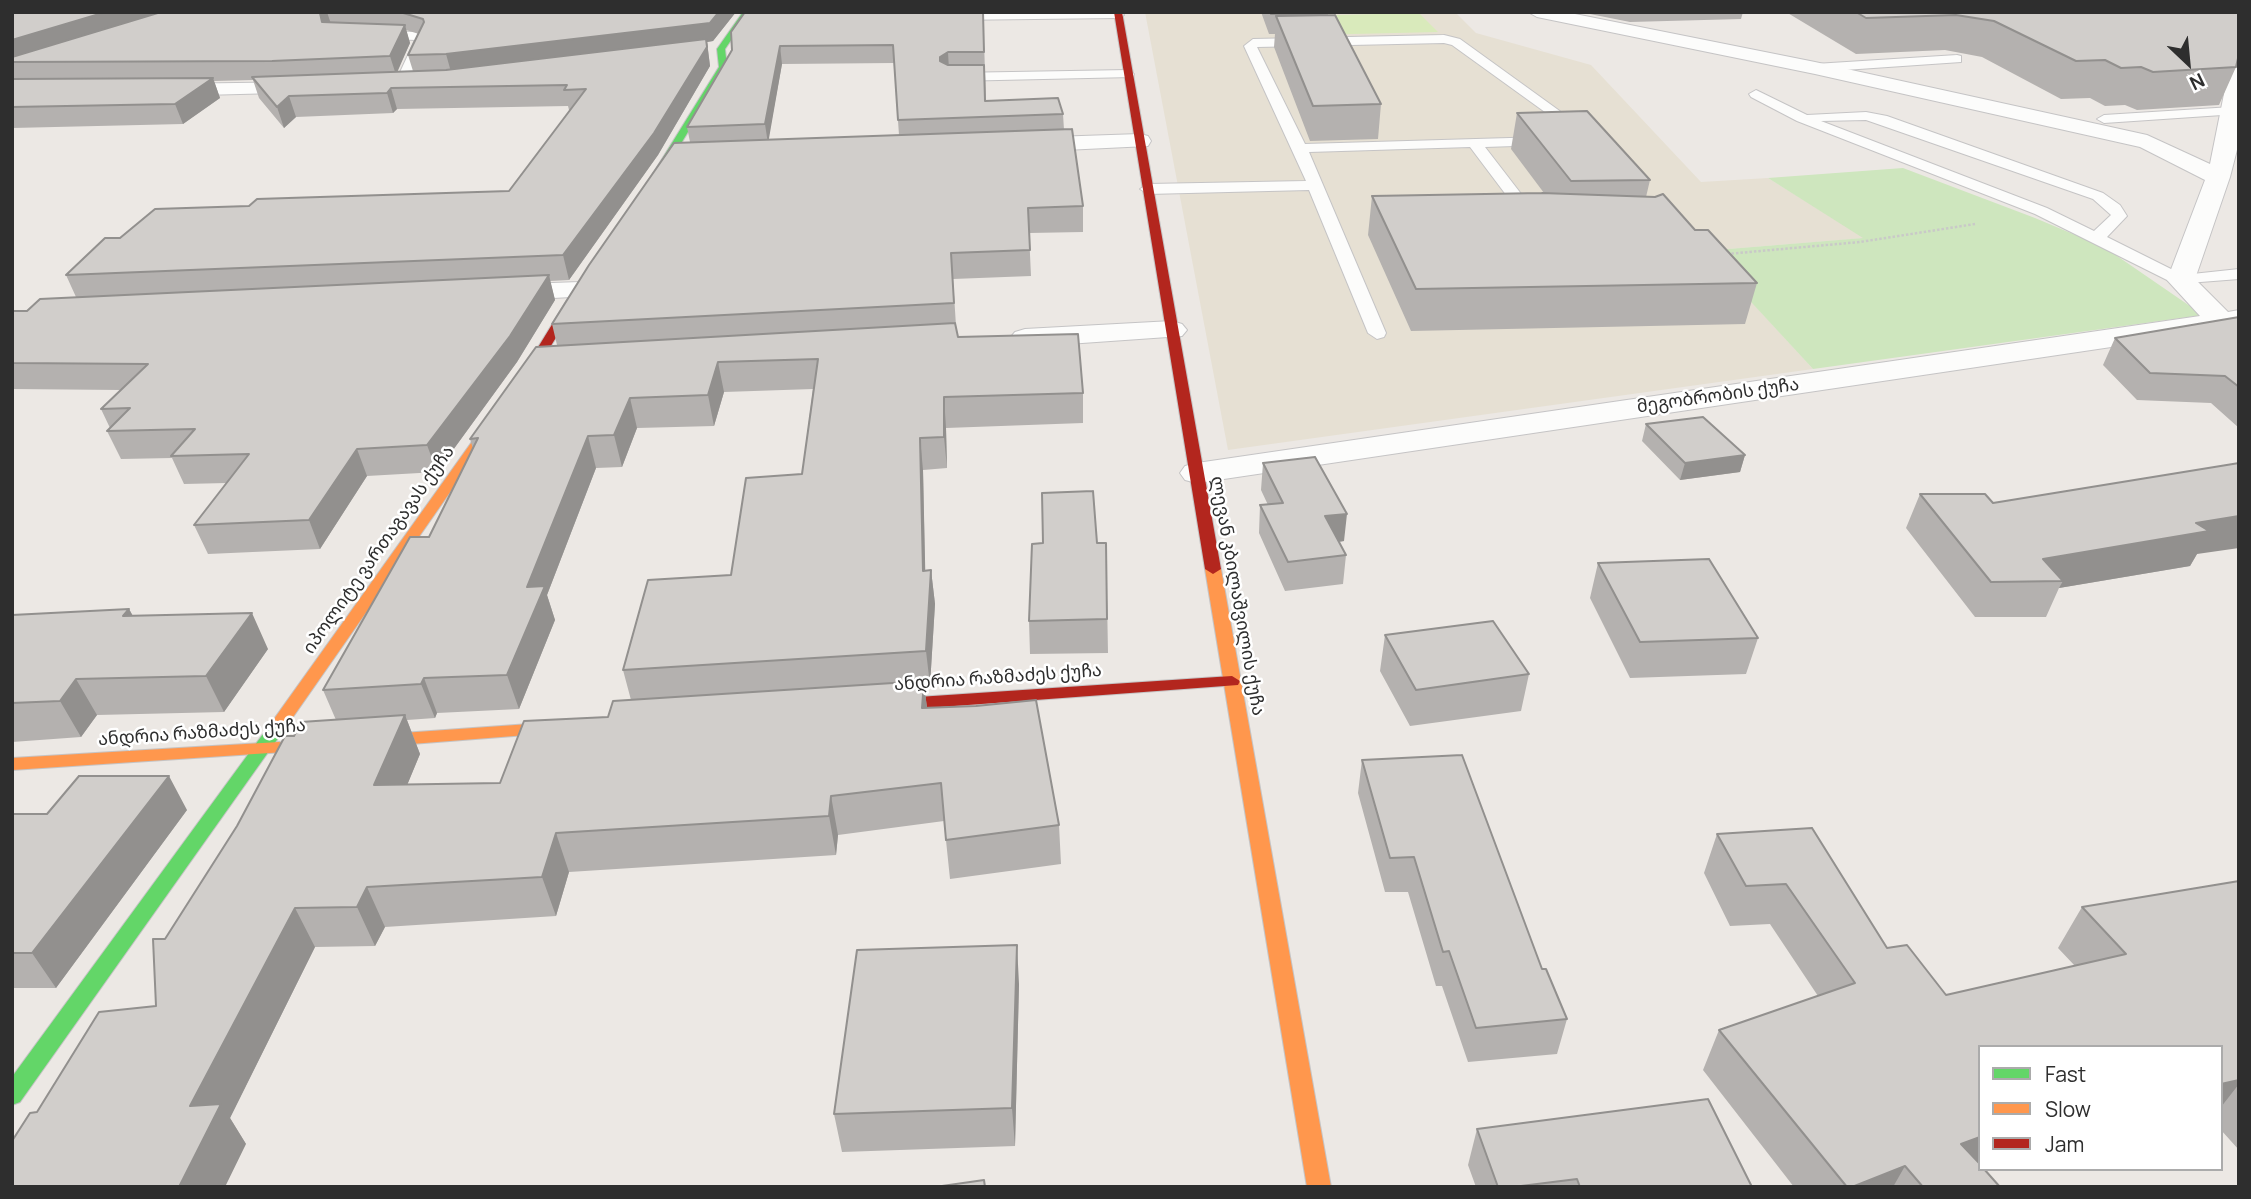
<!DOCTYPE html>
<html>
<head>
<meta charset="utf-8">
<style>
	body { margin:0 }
	#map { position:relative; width:2251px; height:1199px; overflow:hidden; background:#ece8e4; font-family:Manrope,sans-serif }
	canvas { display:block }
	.frame { position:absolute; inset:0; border:14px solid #2e2e2e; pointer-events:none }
	.legend { position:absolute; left:1978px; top:1045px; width:245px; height:126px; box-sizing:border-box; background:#fff; border:2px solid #ababab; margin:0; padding:9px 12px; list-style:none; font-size:21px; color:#2e2e2e }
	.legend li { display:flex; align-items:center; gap:14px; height:35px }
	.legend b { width:35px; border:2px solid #ababab }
	.north { position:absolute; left:2153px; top:28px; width:70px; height:70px; -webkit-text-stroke:5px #fff; paint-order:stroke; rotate:154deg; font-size:19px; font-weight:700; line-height:28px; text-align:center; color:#2e2e2e }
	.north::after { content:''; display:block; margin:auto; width:24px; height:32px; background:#2e2e2e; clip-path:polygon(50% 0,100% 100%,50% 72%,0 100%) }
</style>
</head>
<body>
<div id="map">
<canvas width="2251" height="1199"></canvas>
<div class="frame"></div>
<ul class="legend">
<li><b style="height:9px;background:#63d668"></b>Fast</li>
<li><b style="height:9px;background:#ff974d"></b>Slow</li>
<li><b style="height:9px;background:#b3261e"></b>Jam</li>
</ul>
<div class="north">N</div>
</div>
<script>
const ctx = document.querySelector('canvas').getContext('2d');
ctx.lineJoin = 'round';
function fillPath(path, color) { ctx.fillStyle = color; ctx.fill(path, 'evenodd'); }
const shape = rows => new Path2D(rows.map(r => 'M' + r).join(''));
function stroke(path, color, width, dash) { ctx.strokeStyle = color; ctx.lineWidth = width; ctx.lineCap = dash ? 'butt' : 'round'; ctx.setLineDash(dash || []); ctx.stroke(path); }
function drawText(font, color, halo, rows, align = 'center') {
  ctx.font = font + ' Manrope,"Noto Sans Georgian",sans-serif'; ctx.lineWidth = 5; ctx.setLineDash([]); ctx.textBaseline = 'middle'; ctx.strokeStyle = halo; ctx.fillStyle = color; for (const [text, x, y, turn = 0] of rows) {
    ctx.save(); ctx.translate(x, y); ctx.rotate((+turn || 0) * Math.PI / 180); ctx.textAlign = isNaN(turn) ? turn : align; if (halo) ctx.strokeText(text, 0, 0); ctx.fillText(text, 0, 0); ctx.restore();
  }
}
fillPath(shape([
	[1145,12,1455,12,1476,33,1591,65,1701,182,1768,178,1865,238,1705,251,1813,369,1228,450]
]), '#e6e0d3');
fillPath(shape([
	[1903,168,2035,218,2104,247,2203,315,1813,369,1704,251,1863,238,1768,178]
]), '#cee6be');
fillPath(shape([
	[1419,13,1438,32,1309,35,1297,16]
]), '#d9eabb');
const lane = shape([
	[1121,12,1124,15,1118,18,951,20,945,17,951,14,1121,12],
	[377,31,417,32,427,39,406,86,396,86,395,83,415,40,373,38,371,35,377,31],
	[1444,35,1460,39,1586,130,1579,134,1574,133,1452,45,1444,43,1257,47,1305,144,1544,137,1551,141,1544,145,1485,147,1542,221,1534,226,1528,224,1470,147,1309,152,1386,333,1384,337,1377,339,1368,333,1309,190,1148,194,1140,189,1148,184,1306,181,1244,46,1253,39,1444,35],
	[1957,55,1961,56,1961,62,1815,72,1809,68,1815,64,1957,55],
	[1128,70,1134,74,1133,77,954,81,948,77,954,73,1128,70],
	[1756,90,1807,115,1866,112,1887,116,2103,193,2120,205,2127,216,2107,237,2183,275,2239,269,2239,279,2175,284,2035,214,1797,121,1751,97,1749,94,1756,90],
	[1866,120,2093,199,2111,215,2094,231,2047,208,1821,121,1866,120],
	[2232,107,2237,108,2237,114,2104,123,2097,119,2104,115,2232,107]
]);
const street = shape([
	[1528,12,1565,12,1815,62,2147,135,2210,164,2229,69,2239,63,2239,142,2230,177,2195,279,2228,312,2239,310,2239,328,1197,483,1185,480,1180,473,1185,466,1197,463,2200,316,2167,280,2205,180,2140,147,1815,74,1537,17,1528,12],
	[308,82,315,84,318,88,315,92,165,96,158,94,155,90,158,86,165,84,308,82],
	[1140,134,1148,136,1151,141,1148,146,1023,152,1015,150,1012,145,1015,140,1023,138,1140,134],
	[579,282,589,284,593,290,589,296,500,301,490,299,486,293,490,287,500,285,579,282],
	[1172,321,1182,324,1187,330,1182,336,1025,347,1015,344,1010,338,1015,332,1025,329,1172,321]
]);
const fast = shape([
	[743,12,750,12,725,49,727,67,656,185,648,187,646,185,719,67,717,49,743,12],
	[280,717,286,719,289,723,286,727,20,1102,12,1105,12,1077,274,719,280,717]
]);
const slow = shape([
	[535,358,541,362,286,727,274,727,271,723,274,719,531,359,535,358],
	[1213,564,1221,569,1331,1187,1307,1187,1205,569,1213,564],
	[572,721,578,723,581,727,578,731,360,748,354,746,351,742,354,738,360,736,572,721],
	[279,742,285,744,288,748,285,752,12,770,12,758,279,742]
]);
const jam = shape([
	[1114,12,1122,12,1221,569,1213,574,1205,569,1114,12],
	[581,284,587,287,541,362,535,366,531,365,529,362,575,287,581,284],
	[1232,676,1240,681,1238,685,873,712,867,710,864,706,867,702,873,700,1232,676]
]);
stroke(lane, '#c5c4c5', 2);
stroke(street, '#c5c4c5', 2);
stroke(fast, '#c5c4c5', 2);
stroke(slow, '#c5c4c5', 2);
stroke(jam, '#c5c4c5', 2);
stroke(shape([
	[1727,254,1860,242,1975,224]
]), '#c9c9c8', 2.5, [2.5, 2]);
fillPath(lane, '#fcfcfb');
fillPath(street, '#fcfcfb');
fillPath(fast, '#63d668');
fillPath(slow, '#ff974d');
fillPath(jam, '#b3261e');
fillPath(shape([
	[12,12,736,12,713,41,707,42,710,66,658,155,569,280,550,281,555,300,517,362,437,472,367,476,320,549,208,554,194,525,227,483,184,484,172,458,121,459,107,431,110,428,101,409,121,390,12,389,12,311,27,311,76,297,66,275,120,238,249,206,509,191,570,110,569,110,568,106,397,109,393,113,296,117,284,128,259,98,253,80,214,81,220,98,183,124,12,128],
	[406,30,419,34,408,55,413,71,397,71,410,43],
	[983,12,986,101,1063,114,1064,130,1083,206,1083,232,1029,233,1031,276,953,279,956,326,958,337,1083,393,1083,423,946,428,947,468,923,470,925,570,931,570,935,604,930,685,924,685,927,708,1059,825,1061,864,950,879,944,821,838,835,836,855,569,872,556,916,385,927,375,946,315,947,230,1118,246,1144,37,1112,156,1006,165,939,294,736,336,720,323,690,429,537,473,449,470,439,557,345,552,324,690,142,687,127,732,50],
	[894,63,899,135,768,140,782,64],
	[813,389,802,474,731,575,623,670,631,700,608,717,500,783,407,785,420,754,407,720,435,718,437,713,519,709,555,620,547,595,596,468,622,467,637,428,714,426,724,392],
	[1261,12,1328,12,1328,15,1381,104,1378,139,1310,141,1274,47,1275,34,1269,34],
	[1580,12,1743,12,1741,19,1630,22],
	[1786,12,2239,12,2239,61,2237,62,2236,67,2219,105,2137,110,2125,105,2105,106,2090,98,2061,99,1982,57,1945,50,1856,54],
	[1517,113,1650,180,1646,197,1695,230,1757,283,1745,324,1411,331,1368,235,1372,196,1544,193,1511,149],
	[2239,317,2239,428,2211,403,2137,400,2103,365,2115,338],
	[1646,424,1745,455,1740,472,1680,480,1642,441],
	[1263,463,1344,541,1339,542,1346,555,1343,584,1285,591,1259,533,1260,505,1268,505,1261,490],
	[1920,494,1993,503,2197,554,2190,566,2059,588,2046,617,1975,617,1906,528],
	[1097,543,1106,543,1108,653,1030,654,1029,621],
	[1598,563,1758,638,1746,674,1630,678,1590,598],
	[129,609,133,616,268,649,224,712,97,715,81,737,12,742,12,615],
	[1385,635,1529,674,1521,711,1410,726,1380,671],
	[1362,760,1542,969,1567,1019,1557,1054,1468,1062,1442,986,1436,986,1408,892,1385,892,1358,793],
	[187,810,56,988,12,988,12,814],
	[1717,834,1887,948,1946,995,2075,966,2058,948,2082,907,2239,881,2239,1150,2221,1130,2221,1047,1980,1047,1980,1169,2000,1187,1794,1187,1703,1070,1719,1030,1818,996,1770,924,1730,926,1704,873],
	[1019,984,1015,1146,842,1152,834,1114],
	[1477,1129,1752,1187,1476,1187,1468,1165]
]), '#b4b1af');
fillPath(shape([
	[106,12,170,12,12,61,12,40],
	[322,12,327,12,332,27,325,31,320,13],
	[719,12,736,12,713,41,707,42,710,66,658,155,569,280,563,255,707,47,451,72,446,54],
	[405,25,410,43,396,75,390,56],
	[780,46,782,64,768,144,765,124],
	[948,52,949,70,942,75,940,57],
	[213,78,220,98,183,124,175,104],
	[391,88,397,109,393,113,387,93],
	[289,96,296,117,284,128,277,107],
	[549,275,555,300,517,362,437,472,427,445],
	[718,362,724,392,714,426,708,395],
	[944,397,946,428,947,468,944,437],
	[630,398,637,428,622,467,614,435],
	[588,436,596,468,547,595,555,620,519,709,507,675,527,587],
	[920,438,923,470,926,604,923,571],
	[357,449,367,476,320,549,309,520],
	[1745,455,1740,472,1680,480,1685,463],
	[1347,514,1344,541,1322,544,1325,516],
	[2239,516,2239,548,2197,554,2190,566,2059,588,2063,581,2043,559,2196,523],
	[931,570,935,604,930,685,926,651],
	[129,609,148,644,123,616],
	[252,613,268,649,224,712,206,676],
	[424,678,437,713,435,718,421,684],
	[76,679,97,715,81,737,60,701],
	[924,681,928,718,922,708],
	[405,715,420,754,391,824,374,785],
	[169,776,187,810,56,988,32,953],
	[831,796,838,835,836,855,829,816],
	[556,833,569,872,556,916,542,877],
	[367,887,385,927,375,946,357,907],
	[295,908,315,947,230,1118,246,1144,225,1187,179,1187,190,1106],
	[1017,945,1019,984,1015,1146,1012,1108],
	[2239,1080,2239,1084,2221,1107,2221,1084],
	[1980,1137,1980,1167,1961,1144],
	[1905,1166,1893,1187,1852,1187]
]), '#92908e');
const building = shape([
	[12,12,106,12,12,40,12,12],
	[161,12,322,12,320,13,322,22,405,25,390,56,272,61,12,62,12,57,161,12],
	[400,12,719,12,710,23,446,54,408,55,424,22,423,19,400,12],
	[745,12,983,12,984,52,948,52,940,57,940,61,948,65,984,65,985,101,1058,98,1063,114,898,120,893,45,780,46,765,124,687,127,732,50,731,32,745,12],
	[1270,12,1328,12,1328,13,1271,14,1270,12],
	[1856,12,2239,12,2239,54,2236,67,2153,72,2141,67,2121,68,2105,60,2076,61,1994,21,1956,15,1866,18,1856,12],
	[1335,15,1381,104,1313,106,1276,16,1335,15],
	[706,39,707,47,654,133,563,255,66,275,105,238,120,238,155,209,249,206,257,199,509,191,586,89,564,90,567,85,391,88,387,93,289,96,277,107,252,77,446,70,706,39],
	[213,78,175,104,12,107,12,79,213,78],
	[1587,111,1650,180,1571,181,1517,113,1587,111],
	[1072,129,1083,206,1028,208,1030,250,951,253,954,303,552,324,589,265,674,143,1072,129],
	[1542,193,1655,197,1663,194,1695,230,1708,230,1757,283,1416,289,1372,196,1542,193],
	[549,275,510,336,427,445,357,449,309,520,194,525,249,454,171,456,195,429,107,431,130,408,101,409,148,364,12,363,12,311,27,311,40,299,549,275],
	[2239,317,2239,387,2225,376,2150,373,2115,338,2239,317],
	[955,323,958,337,1078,334,1083,393,944,397,944,437,920,438,923,571,931,570,926,651,623,670,648,580,731,575,746,478,802,474,818,359,718,362,708,395,630,398,614,435,588,436,527,587,545,586,507,675,424,678,421,684,323,690,410,537,429,537,478,438,470,439,536,347,955,323],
	[1703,417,1745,455,1685,463,1646,424,1703,417],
	[1315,457,1347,514,1325,516,1346,555,1288,562,1260,505,1283,503,1263,463,1315,457],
	[2239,463,2239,516,2196,523,2209,531,2043,559,2063,581,1991,582,1920,494,1985,494,1993,503,2239,463],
	[1093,491,1097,543,1106,543,1107,619,1029,621,1032,544,1043,543,1042,493,1093,491],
	[1709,559,1758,638,1640,642,1598,563,1709,559],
	[129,609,123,616,252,613,206,676,76,679,60,701,12,703,12,615,129,609],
	[1493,621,1529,674,1416,690,1385,635,1493,621],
	[924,681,922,708,976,706,1036,700,1059,825,946,840,941,783,831,796,829,816,556,833,542,877,367,887,357,907,295,908,190,1106,221,1104,179,1187,12,1187,12,1141,30,1113,37,1112,99,1012,156,1006,153,939,165,939,237,826,285,736,294,736,301,722,405,715,374,785,500,783,524,721,608,717,613,701,924,681],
	[1462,755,1542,969,1546,969,1567,1019,1476,1028,1449,951,1443,952,1414,857,1390,858,1362,760,1462,755],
	[79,776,169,776,32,953,12,953,12,814,47,814,79,776],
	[1812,828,1887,948,1907,945,1946,995,2126,954,2082,907,2239,881,2239,1080,2221,1084,2221,1047,1980,1047,1980,1137,1961,1144,1980,1164,1980,1169,1984,1169,2000,1187,1923,1187,1905,1166,1852,1187,1847,1187,1719,1030,1855,983,1786,884,1746,886,1717,834,1812,828],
	[1017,945,1012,1108,834,1114,857,950,1017,945],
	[1708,1099,1752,1187,1580,1187,1577,1179,1513,1187,1498,1187,1477,1129,1708,1099],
	[984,1180,985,1187,935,1187,984,1180]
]);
fillPath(building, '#d1cecb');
stroke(building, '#92908e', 2);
drawText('18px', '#2e2e2e', '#fff', [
	["მეგობრობის ქუჩა",1718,396,-8],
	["იპოლიტე ვართაგავას ქუჩა",379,550,-55],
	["ლევან კბილაშვილის ქუჩა",1237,596,80],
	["ანდრია რაზმაძეს ქუჩა",998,678,-4],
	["ანდრია რაზმაძეს ქუჩა",202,733,-4]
]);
</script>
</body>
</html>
